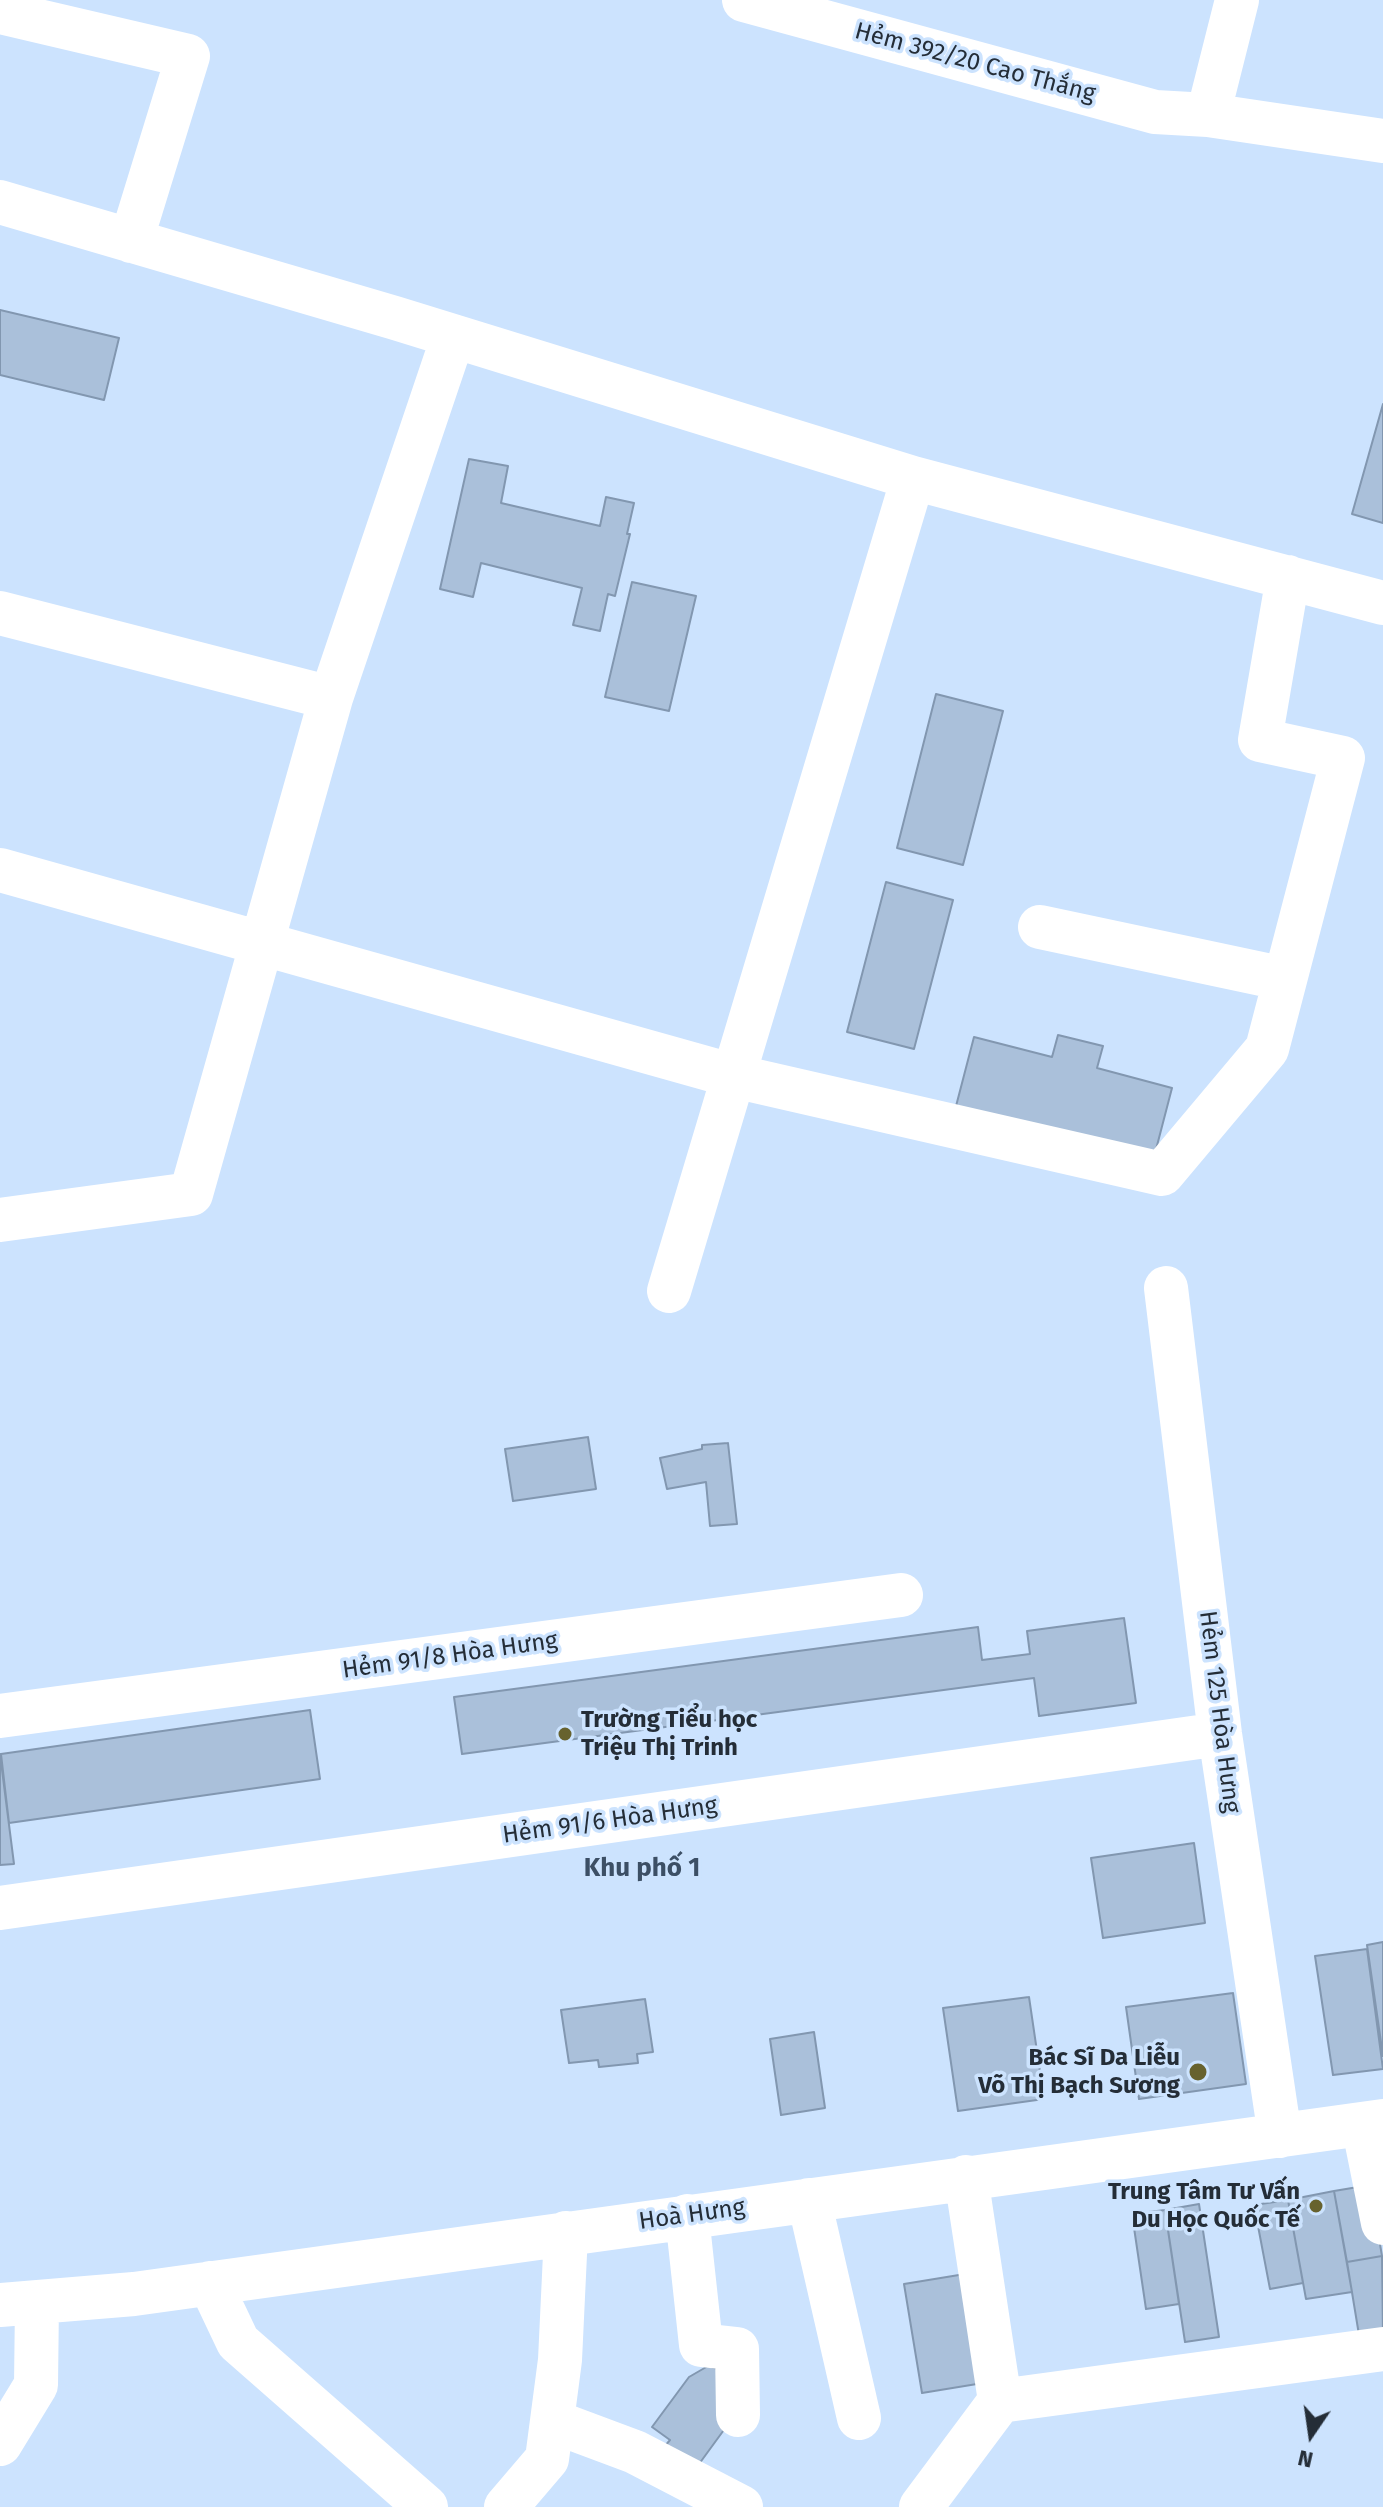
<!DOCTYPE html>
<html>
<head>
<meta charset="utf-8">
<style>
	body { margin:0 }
	#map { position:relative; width:1383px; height:2507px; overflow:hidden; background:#cce3fe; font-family:"Fira Sans",sans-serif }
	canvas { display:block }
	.north { position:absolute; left:1271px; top:2395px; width:80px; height:80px; -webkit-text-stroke:6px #cce3fe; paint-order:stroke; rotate:193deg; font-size:22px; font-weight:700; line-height:32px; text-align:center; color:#242d37 }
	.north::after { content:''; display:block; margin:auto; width:28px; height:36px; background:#242d37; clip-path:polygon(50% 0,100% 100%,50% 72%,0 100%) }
</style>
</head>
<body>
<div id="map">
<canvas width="1383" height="2507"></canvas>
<div class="north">N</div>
</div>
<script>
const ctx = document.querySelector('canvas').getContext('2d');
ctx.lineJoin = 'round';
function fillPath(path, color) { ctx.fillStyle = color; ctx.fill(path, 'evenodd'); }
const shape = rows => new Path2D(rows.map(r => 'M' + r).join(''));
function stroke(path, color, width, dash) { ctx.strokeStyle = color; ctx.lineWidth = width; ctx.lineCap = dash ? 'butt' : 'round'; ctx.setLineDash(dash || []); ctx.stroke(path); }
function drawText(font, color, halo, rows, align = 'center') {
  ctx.font = font + ' "Fira Sans",sans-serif'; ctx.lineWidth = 7; ctx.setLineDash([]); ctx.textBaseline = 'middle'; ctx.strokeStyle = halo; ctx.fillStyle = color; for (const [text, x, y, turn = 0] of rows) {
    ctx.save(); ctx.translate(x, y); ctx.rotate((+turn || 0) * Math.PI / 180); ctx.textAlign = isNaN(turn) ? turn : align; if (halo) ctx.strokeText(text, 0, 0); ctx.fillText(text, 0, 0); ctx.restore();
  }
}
const building = shape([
	[0,310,119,338,104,400,0,375,0,310],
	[1383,404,1383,523,1352,514,1383,404],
	[469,459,508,466,501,503,600,526,606,497,634,503,627,534,630,534,615,596,608,594,600,631,573,625,582,588,481,563,473,597,440,589,469,459],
	[632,582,696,596,669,711,605,697,632,582],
	[936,694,1003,711,963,865,897,848,936,694],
	[886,882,953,900,914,1049,847,1032,886,882],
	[1058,1035,1103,1046,1097,1068,1172,1088,1153,1161,955,1110,974,1037,1052,1057,1058,1035],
	[588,1437,596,1489,513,1501,505,1449,588,1437],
	[728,1443,737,1524,710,1526,706,1482,667,1489,660,1458,702,1449,702,1445,728,1443],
	[1124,1618,1136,1703,1039,1716,1034,1678,462,1754,454,1697,978,1627,982,1660,1030,1654,1027,1631,1124,1618],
	[310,1710,320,1779,9,1823,1,1754,310,1710],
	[0,1754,14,1864,0,1865,0,1754],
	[1194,1843,1205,1923,1103,1938,1091,1858,1194,1843],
	[1383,1942,1383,2056,1367,1945,1383,1942],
	[1367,1949,1383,2069,1333,2075,1315,1956,1367,1949],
	[1233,1993,1246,2084,1139,2099,1126,2007,1233,1993],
	[1029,1997,1044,2099,958,2111,943,2008,1029,1997],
	[645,1999,653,2052,637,2054,638,2063,599,2067,598,2060,569,2063,561,2010,645,1999],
	[814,2032,825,2108,781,2115,770,2039,814,2032],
	[1370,2185,1382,2256,1347,2262,1334,2191,1370,2185],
	[1334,2191,1352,2292,1306,2299,1288,2200,1334,2191],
	[1288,2200,1303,2283,1270,2289,1254,2205,1288,2200],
	[1199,2204,1219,2337,1185,2342,1165,2210,1199,2204],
	[1165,2210,1179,2304,1146,2309,1132,2214,1165,2210],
	[1382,2256,1383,2337,1360,2341,1347,2262,1382,2256],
	[965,2274,983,2383,922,2393,904,2284,965,2274],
	[708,2366,734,2374,737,2412,691,2475,660,2452,670,2440,652,2427,689,2377,708,2366]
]);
fillPath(building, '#aac0da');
stroke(building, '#8297b0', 2);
stroke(shape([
	[744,0,1155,112,1208,115,1383,141],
	[0,12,188,56,131,241],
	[1208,115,1237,0],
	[0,202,395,318,913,478,1383,603],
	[0,613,331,698],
	[0,870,734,1076,1162,1174,1267,1049,1343,758,1260,740,1288,577],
	[1040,927,1285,979],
	[0,1220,191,1194,331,698,453,337],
	[1166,1288,1220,1734,1280,2136],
	[669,1291,913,478],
	[0,1716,901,1595],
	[0,1908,1220,1734],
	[1363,2124,1383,2223],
	[809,2200,859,2418],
	[687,2216,701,2345,737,2349,738,2415],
	[210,2283,238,2342,426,2507],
	[0,2305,134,2294,1383,2121],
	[1000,2401,1383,2349],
	[552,2421,635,2452,741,2507],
	[0,2444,36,2385,37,2302],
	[506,2507,547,2459,560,2360,566,2233],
	[921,2507,1000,2401,966,2177]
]), '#fff', 44);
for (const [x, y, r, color] of [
	[565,1734,8,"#67622e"],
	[1198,2072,10,"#67622e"],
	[1316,2206,8,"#67622e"]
]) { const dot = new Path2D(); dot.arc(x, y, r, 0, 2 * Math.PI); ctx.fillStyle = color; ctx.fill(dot); stroke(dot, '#cce3fe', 3); }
drawText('24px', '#242d37', '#cce3fe', [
	["Hẻm 392/20 Cao Thắng",975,63,15],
	["Hẻm 91/8 Hòa Hưng",450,1656,-8],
	["Hẻm 125 Hòa Hưng",1219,1712,83],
	["Hẻm 91/6 Hòa Hưng",610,1821,-8],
	["Hoà Hưng",692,2215,-8]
]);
drawText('bold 24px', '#242d37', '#cce3fe', [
	["Trường Tiểu học",581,1720,"left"],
	["Triệu Thị Trinh",581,1748,"left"],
	["Bác Sĩ Da Liễu",1180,2058],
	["Võ Thị Bạch Sương",1180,2086],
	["Trung Tâm Tư Vấn",1300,2192],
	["Du Học Quốc Tế",1300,2220]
], 'right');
drawText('bold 26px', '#3c4f65', '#cce3fe', [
	["Khu phố 1",642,1869]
]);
</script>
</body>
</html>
